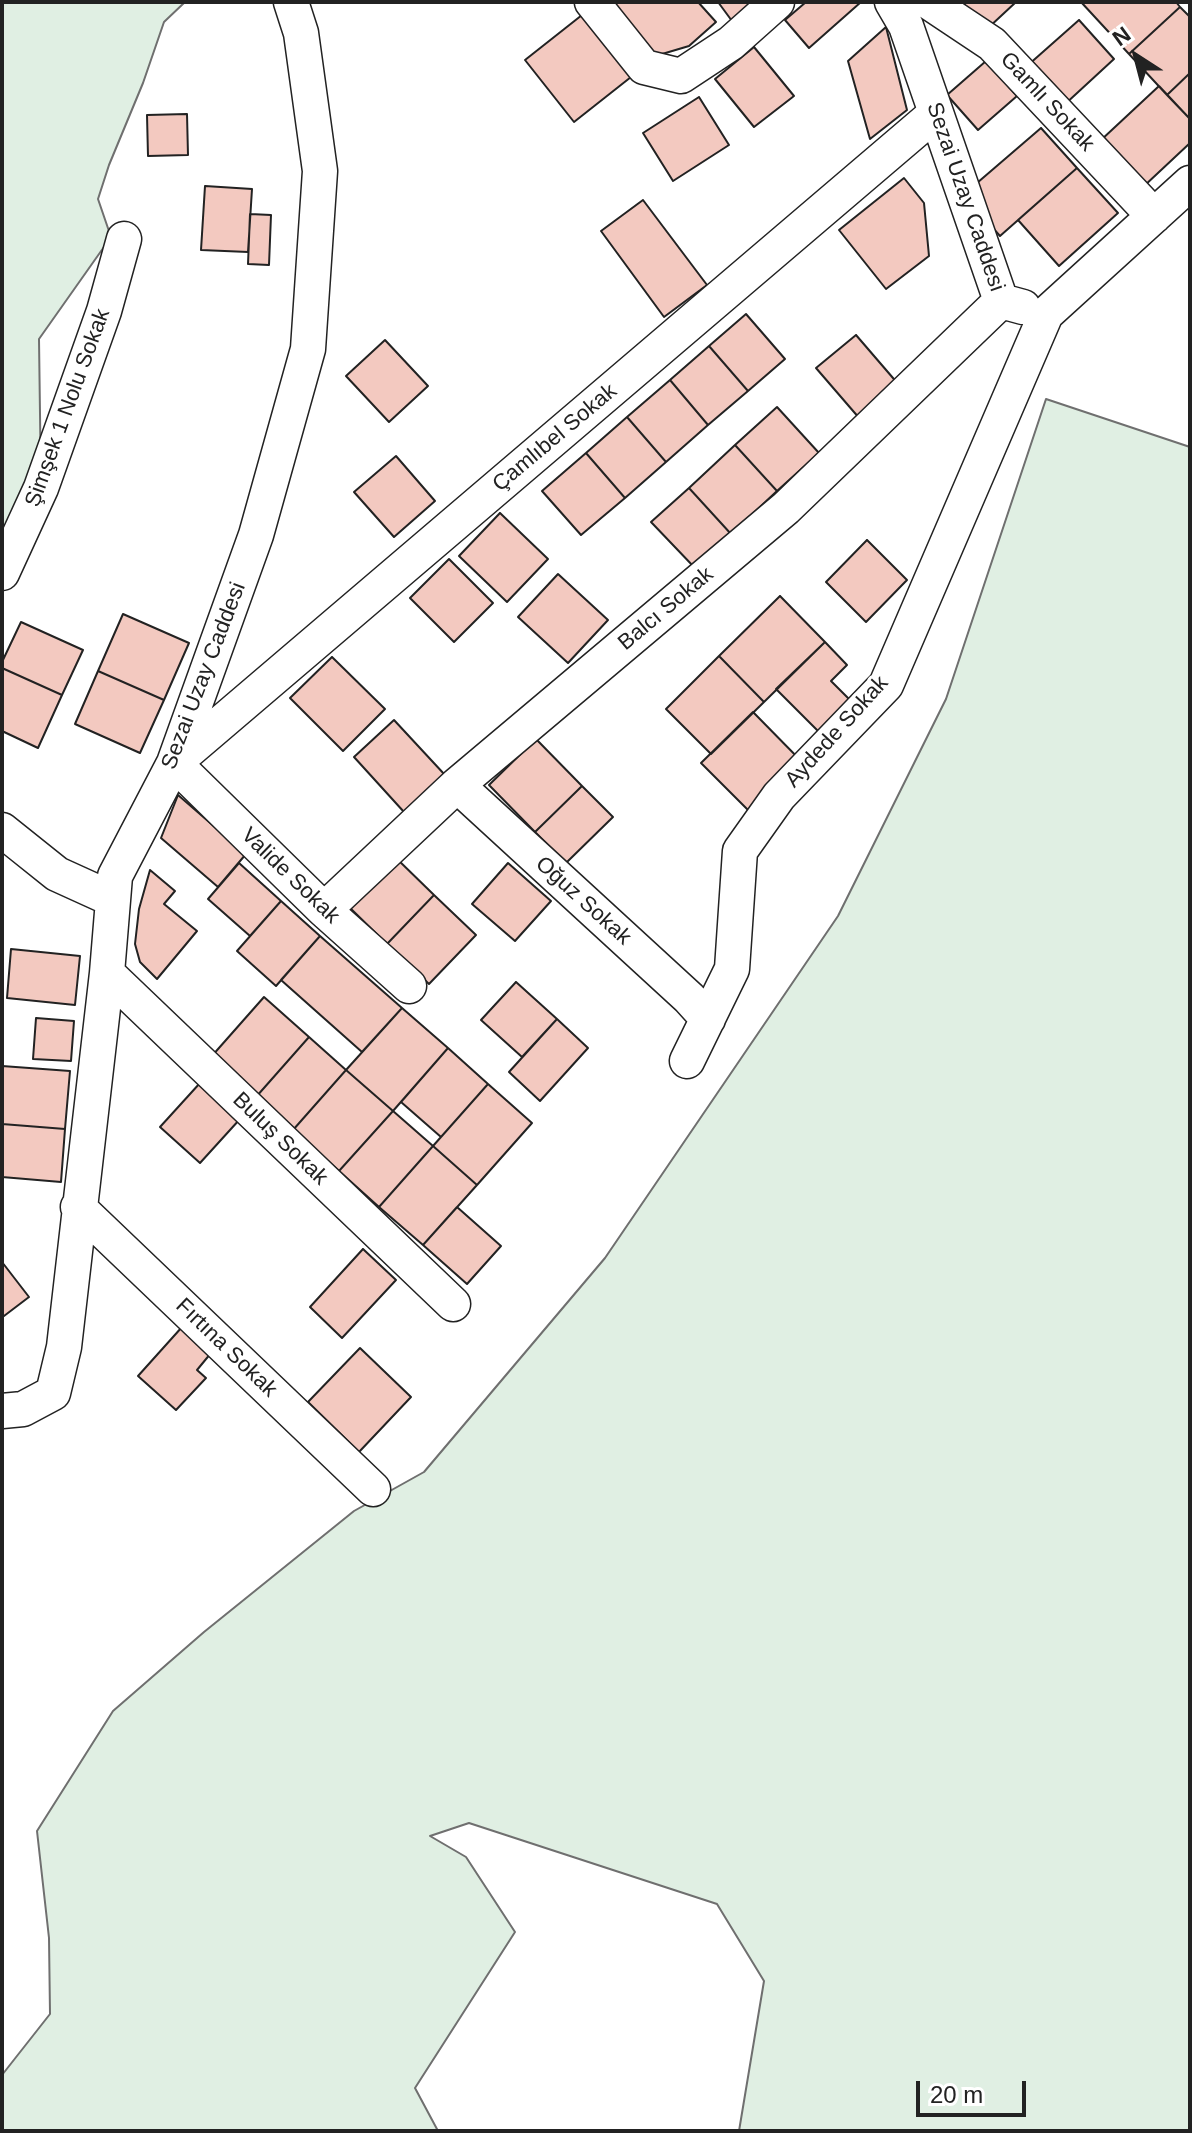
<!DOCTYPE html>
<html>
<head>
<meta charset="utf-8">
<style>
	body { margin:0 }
	#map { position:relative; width:1192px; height:2133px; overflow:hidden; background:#fff; font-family:Helvetica,sans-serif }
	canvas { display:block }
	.frame { position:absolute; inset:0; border:4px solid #222; pointer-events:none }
	.north { position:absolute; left:1096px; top:16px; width:80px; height:80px; -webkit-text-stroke:6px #fff; paint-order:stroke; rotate:324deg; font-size:22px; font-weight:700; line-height:32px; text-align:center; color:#222 }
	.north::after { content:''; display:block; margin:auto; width:28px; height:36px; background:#222; clip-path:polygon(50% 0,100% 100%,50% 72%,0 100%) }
	.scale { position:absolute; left:916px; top:2081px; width:110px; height:36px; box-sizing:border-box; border:4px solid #222; border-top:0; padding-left:10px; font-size:24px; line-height:28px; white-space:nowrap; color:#222; -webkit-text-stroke:6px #fff; paint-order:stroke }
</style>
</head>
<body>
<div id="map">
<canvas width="1192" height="2133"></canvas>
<div class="frame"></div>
<div class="north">N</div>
<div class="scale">20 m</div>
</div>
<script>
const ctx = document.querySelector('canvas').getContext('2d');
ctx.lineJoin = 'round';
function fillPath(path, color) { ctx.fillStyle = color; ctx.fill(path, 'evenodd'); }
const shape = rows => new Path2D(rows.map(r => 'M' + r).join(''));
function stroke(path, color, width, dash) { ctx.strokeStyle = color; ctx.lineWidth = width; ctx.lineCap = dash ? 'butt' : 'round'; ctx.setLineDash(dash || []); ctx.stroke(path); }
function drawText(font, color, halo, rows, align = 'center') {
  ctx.font = font + ' Helvetica,sans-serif'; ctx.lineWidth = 6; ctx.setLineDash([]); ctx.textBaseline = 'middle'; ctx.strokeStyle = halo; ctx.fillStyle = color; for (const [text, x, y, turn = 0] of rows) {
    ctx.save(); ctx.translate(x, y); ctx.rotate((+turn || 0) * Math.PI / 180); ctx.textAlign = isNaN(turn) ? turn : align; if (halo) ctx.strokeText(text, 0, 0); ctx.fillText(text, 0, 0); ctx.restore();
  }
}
const green = shape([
	[2,2,185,2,164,22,143,83,109,165,98,199,111,237,39,339,41,488,2,573,2,2],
	[1046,399,1190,447,1190,2131,739,2131,764,1981,717,1904,469,1823,430,1836,466,1857,515,1932,415,2088,438,2131,2,2131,2,2075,50,2014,49,1938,37,1831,113,1711,204,1632,354,1511,424,1472,605,1258,838,916,946,699,1046,399]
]);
fillPath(green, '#e0efe3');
stroke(green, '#6f6f6f', 2);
const building = shape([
	[618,2,698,2,716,22,689,46,652,57,608,10,618,2],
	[718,2,755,2,732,21,718,2],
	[806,2,861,2,809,48,785,20,806,2],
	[962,2,1016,2,987,29,962,2],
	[1081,2,1176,2,1180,7,1129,54,1081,2],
	[1180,7,1190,17,1190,73,1167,95,1129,54,1180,7],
	[582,15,631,77,574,122,525,60,582,15],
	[1079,20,1114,59,1063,106,1027,66,1079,20],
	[886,27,907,110,870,139,848,61,886,27],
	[754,47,794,96,754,127,715,79,754,47],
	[986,61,1017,96,978,130,947,95,986,61],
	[1190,73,1190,119,1167,95,1190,73],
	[1159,86,1190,119,1190,143,1143,187,1100,141,1159,86],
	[699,97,729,145,673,181,643,133,699,97],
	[187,114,188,155,148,156,147,115,187,114],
	[1041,128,1077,168,1000,236,984,218,977,183,1041,128],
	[1077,168,1118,213,1059,266,1018,220,1077,168],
	[904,178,924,203,929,256,886,289,839,230,904,178],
	[205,186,252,189,248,252,201,250,205,186],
	[643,200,707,285,664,317,601,231,643,200],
	[250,214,271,215,269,265,248,264,250,214],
	[746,314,785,359,748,391,709,346,746,314],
	[856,335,899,385,860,419,816,368,856,335],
	[385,340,428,386,389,422,346,376,385,340],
	[709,346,748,391,708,425,670,380,709,346],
	[670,380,708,425,666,462,627,417,670,380],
	[777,407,819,453,777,491,735,445,777,407],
	[627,417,666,462,625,498,586,453,627,417],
	[735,445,777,491,731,534,689,488,735,445],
	[586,453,625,498,581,535,542,491,586,453],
	[396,456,435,501,394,537,354,492,396,456],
	[689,488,731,534,694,567,651,522,689,488],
	[500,513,548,559,507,602,459,556,500,513],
	[867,540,907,580,866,622,826,582,867,540],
	[449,559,493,603,454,642,410,598,449,559],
	[558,574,608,620,568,663,518,617,558,574],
	[780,596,825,642,764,702,719,656,780,596],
	[123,614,189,643,164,700,98,671,123,614],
	[21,622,83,650,62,695,2,668,2,662,21,622],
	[825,642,847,665,831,681,856,706,824,737,776,689,825,642],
	[719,656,764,702,711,754,666,709,719,656],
	[332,657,385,709,343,751,290,698,332,657],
	[2,668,62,695,38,748,2,731,2,668],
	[98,671,164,700,140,753,75,724,98,671],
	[753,712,807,767,756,818,701,763,753,712],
	[394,720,445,775,404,812,354,757,394,720],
	[536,739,582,786,535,832,489,785,536,739],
	[582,786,613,817,566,863,535,832,582,786],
	[178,795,246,854,218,887,161,838,178,795],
	[394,856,434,895,387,944,347,905,394,856],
	[239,863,281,901,250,936,208,899,239,863],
	[508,863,551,901,515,941,472,904,508,863],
	[150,870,175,891,164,904,197,931,157,979,140,962,135,944,139,909,150,870],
	[434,895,476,935,429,984,387,944,434,895],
	[281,901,320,936,276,986,237,951,281,901],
	[320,936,402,1008,362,1052,281,980,320,936],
	[11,949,80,956,75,1005,7,998,11,949],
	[516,982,557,1019,522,1057,481,1020,516,982],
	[264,997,309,1037,256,1097,211,1057,264,997],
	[402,1008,448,1048,393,1111,346,1070,402,1008],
	[36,1018,74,1021,71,1061,33,1059,36,1018],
	[557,1019,588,1048,540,1101,509,1072,557,1019],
	[309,1037,346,1070,293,1130,256,1097,309,1037],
	[448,1048,488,1084,441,1137,401,1102,448,1048],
	[2,1066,70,1071,65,1129,2,1124,2,1066],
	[346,1070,393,1111,339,1171,293,1130,346,1070],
	[200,1083,240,1119,200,1163,160,1127,200,1083],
	[488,1084,532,1123,477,1185,433,1146,488,1084],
	[393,1111,433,1146,379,1207,339,1171,393,1111],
	[2,1124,65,1129,61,1182,2,1177,2,1124],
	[433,1146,477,1185,423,1245,379,1207,433,1146],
	[457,1207,501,1246,467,1284,423,1245,457,1207],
	[363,1249,396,1280,342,1338,310,1307,363,1249],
	[2,1262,29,1297,4,1316,2,1314,2,1262],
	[182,1327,211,1353,197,1370,206,1378,176,1410,138,1376,182,1327],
	[360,1348,411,1397,359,1452,308,1402,360,1348]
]);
fillPath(building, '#f3c9c0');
stroke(building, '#222', 2);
const minor = shape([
	[592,2,644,67,681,76,731,43,777,2],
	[892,2,906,26,1001,301,1023,307],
	[929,2,992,44,1154,216],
	[2,573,41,488,104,311,124,239],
	[457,785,689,998,708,1019],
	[2,830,57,874,112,899],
	[324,910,457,785,786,508,1001,301],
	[107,973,453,1304],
	[409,986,324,910,174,763,936,113],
	[687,1061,732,969,740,851,779,796,886,685,1046,314,1190,183],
	[78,1207,373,1489],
	[2,1411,23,1409,53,1393,64,1347,107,973,115,876,174,763,256,535,308,349,320,171,301,33,291,2]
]);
stroke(minor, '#222', 37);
stroke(minor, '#fff', 34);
drawText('22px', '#222', '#fff', [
	["Gamlı Sokak",1047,102,47],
	["Sezai Uzay Caddesi",965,197,71],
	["Şimşek 1 Nolu Sokak",68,408,-70],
	["Çamlıbel Sokak",555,438,-40],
	["Balcı Sokak",666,609,-40],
	["Sezai Uzay Caddesi",204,676,-69],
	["Aydede Sokak",837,732,-48],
	["Valide Sokak",290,876,44],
	["Oğuz Sokak",583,901,42],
	["Buluş Sokak",280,1139,44],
	["Fırtına Sokak",226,1348,44]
]);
</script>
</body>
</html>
